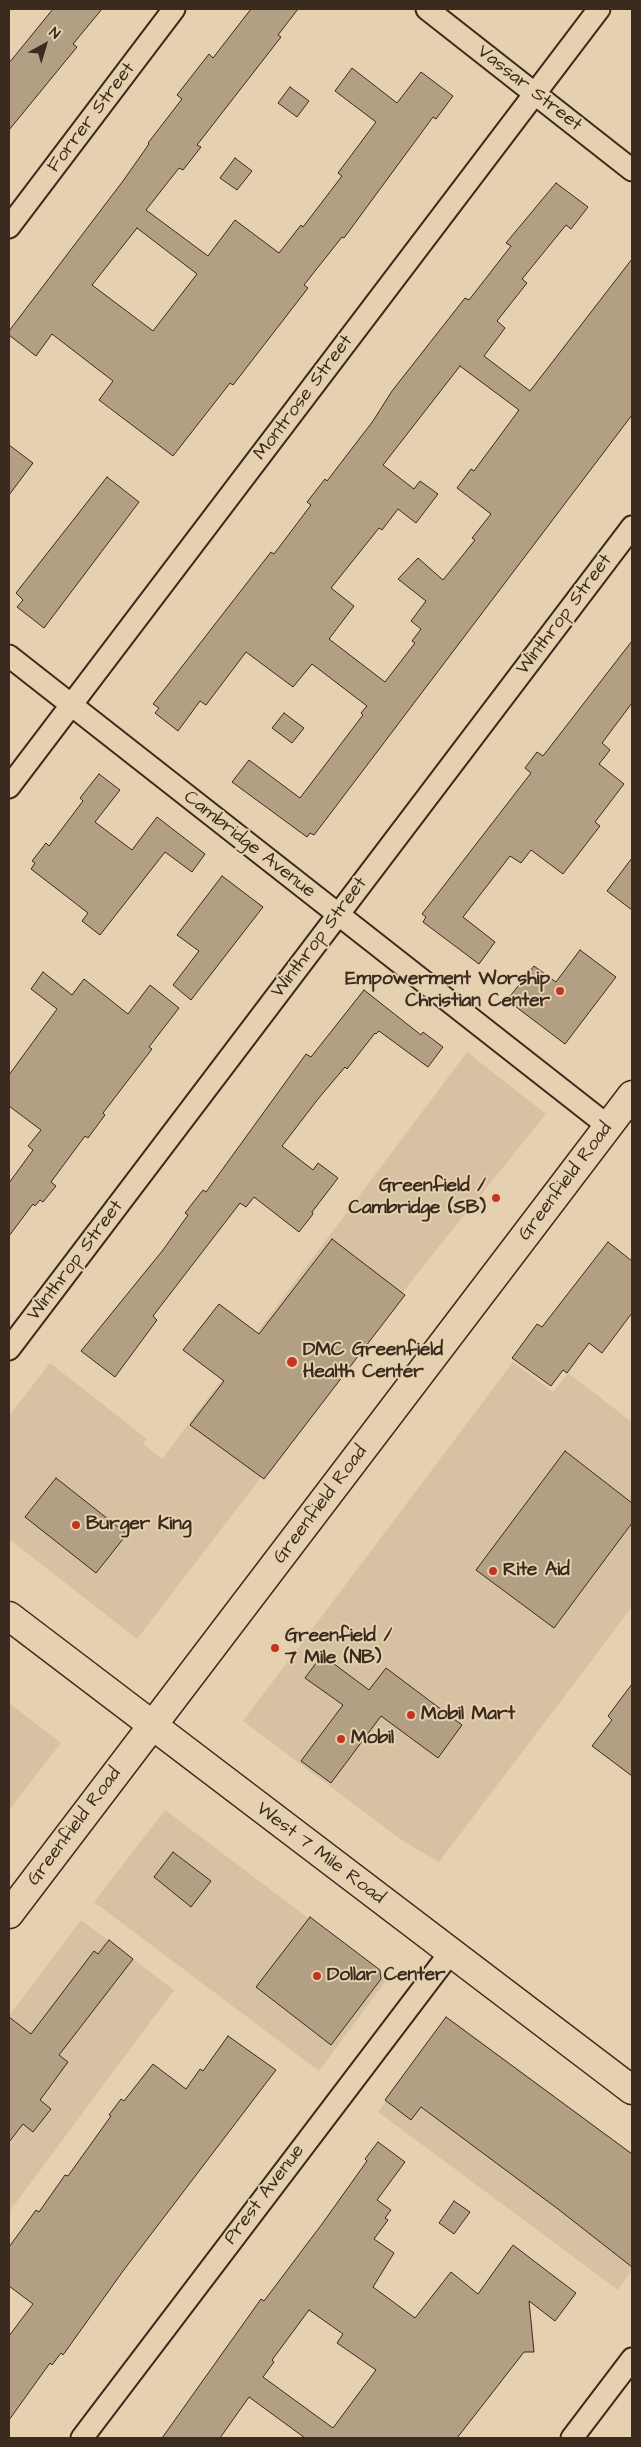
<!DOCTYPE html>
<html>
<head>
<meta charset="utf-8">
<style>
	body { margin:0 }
	#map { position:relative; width:641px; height:2447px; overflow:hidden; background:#e5d1af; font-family:"Architects Daughter",sans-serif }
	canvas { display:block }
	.frame { position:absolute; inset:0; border:10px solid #3b2a1e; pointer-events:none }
	.north { position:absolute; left:20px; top:20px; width:50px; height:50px; -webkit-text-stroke:4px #e5d1af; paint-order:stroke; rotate:39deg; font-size:14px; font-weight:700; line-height:20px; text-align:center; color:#3b2a1e }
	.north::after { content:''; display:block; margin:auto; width:18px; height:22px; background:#3b2a1e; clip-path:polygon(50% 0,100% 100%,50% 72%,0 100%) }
</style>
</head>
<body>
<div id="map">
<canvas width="641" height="2447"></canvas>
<div class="frame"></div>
<div class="north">N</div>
</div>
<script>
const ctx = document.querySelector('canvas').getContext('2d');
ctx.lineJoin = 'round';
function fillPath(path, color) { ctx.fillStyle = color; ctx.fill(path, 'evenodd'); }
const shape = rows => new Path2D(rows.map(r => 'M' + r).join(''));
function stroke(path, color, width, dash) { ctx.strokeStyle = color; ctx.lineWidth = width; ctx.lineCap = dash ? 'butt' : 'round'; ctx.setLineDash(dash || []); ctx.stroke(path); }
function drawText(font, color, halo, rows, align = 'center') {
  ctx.font = font + ' "Architects Daughter",sans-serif'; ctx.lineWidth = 4; ctx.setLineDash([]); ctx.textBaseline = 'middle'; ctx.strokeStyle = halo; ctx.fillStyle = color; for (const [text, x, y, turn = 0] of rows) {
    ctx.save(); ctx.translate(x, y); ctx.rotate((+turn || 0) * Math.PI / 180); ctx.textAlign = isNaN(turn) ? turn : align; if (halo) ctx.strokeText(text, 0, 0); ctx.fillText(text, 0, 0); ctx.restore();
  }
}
fillPath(shape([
	[467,1052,546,1114,424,1265,137,1639,9,1539,9,1416,50,1363,147,1439,143,1444,162,1459],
	[513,1362,553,1392,568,1373,632,1422,632,1607,439,1862,403,1841,243,1721],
	[9,1703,61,1743,9,1810],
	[165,1810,388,1978,319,2071,94,1902],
	[81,1920,174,1990,9,2212,9,2016],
	[448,2017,632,2153,632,2270,618,2290,378,2112]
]), '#d6c2a2');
const building = shape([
	[53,9,102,9,73,44,77,47,9,130,9,63,53,9],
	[251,9,298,9,278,35,281,37,197,145,201,147,183,170,179,168,146,210,208,256,235,220,279,253,301,225,303,227,342,176,338,173,376,122,335,91,352,68,397,103,421,72,453,96,436,119,433,117,344,238,342,237,304,285,308,288,233,385,230,383,173,456,99,400,113,381,52,334,36,356,9,335,9,331,123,181,149,144,148,143,182,99,177,95,209,54,213,58,251,9],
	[137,228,197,274,153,331,92,285,137,228],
	[290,87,309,101,297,117,278,103,290,87],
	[235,158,252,171,237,190,220,178,235,158],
	[556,183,588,207,571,229,566,225,522,279,527,283,497,321,505,328,484,356,530,391,632,259,632,415,327,818,314,835,310,833,307,837,232,782,249,760,300,798,363,715,361,713,367,706,312,664,293,687,246,652,206,705,200,701,178,731,155,713,159,708,153,704,271,552,274,554,311,505,307,502,325,479,327,481,373,421,392,391,465,298,469,300,511,246,506,243,556,183],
	[460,366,519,410,474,471,471,469,457,488,491,514,472,538,475,540,443,580,418,558,398,579,426,601,411,621,421,629,412,641,415,643,385,682,329,639,354,606,331,588,379,528,382,530,398,509,416,523,438,494,420,481,414,489,383,465,460,366],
	[9,445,33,463,9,495,9,445],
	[107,477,139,502,44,628,17,607,23,600,16,593,107,477],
	[632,641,632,703,602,743,610,750,599,764,624,784,595,822,600,826,563,874,531,850,521,863,510,856,463,917,495,942,479,964,423,922,426,917,422,914,531,773,525,768,537,752,543,756,632,641],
	[284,713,304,728,292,743,272,728,284,713],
	[99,774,120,790,95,822,132,850,157,817,205,854,192,872,165,852,100,935,82,921,88,913,31,869,35,863,32,861,46,843,49,846,83,801,80,798,99,774],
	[632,858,632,910,607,891,632,858],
	[222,876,263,907,191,1000,173,985,199,951,177,935,222,876],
	[580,950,616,977,565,1044,507,1000,534,966,556,982,580,950],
	[43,972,72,995,84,979,128,1014,150,985,179,1008,149,1047,152,1049,103,1113,105,1115,88,1138,85,1136,51,1182,56,1186,43,1202,40,1200,35,1206,33,1204,9,1236,9,1183,33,1150,28,1146,41,1130,9,1106,9,1075,57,1009,31,989,43,972],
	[364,990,421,1035,423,1032,443,1047,428,1067,379,1031,376,1034,375,1033,347,1069,345,1067,318,1099,282,1146,313,1170,318,1163,338,1178,312,1212,313,1214,299,1232,254,1197,246,1207,240,1203,153,1316,157,1320,115,1377,81,1351,163,1250,188,1215,185,1213,203,1190,206,1192,306,1054,311,1057,364,990],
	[332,1239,405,1295,264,1479,190,1425,224,1381,183,1350,219,1304,259,1334,332,1239],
	[608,1242,632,1261,632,1313,602,1353,589,1343,567,1373,563,1370,551,1386,512,1358,537,1324,542,1327,608,1242],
	[565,1451,632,1503,632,1523,554,1628,476,1570,565,1451],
	[56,1478,127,1534,96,1573,25,1517,56,1478],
	[322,1655,369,1690,386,1668,462,1725,438,1758,381,1716,331,1783,301,1761,343,1705,305,1678,322,1655],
	[632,1684,632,1776,592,1746,612,1720,608,1716,632,1684],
	[173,1852,211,1881,191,1907,154,1877,173,1852],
	[310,1917,380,1970,381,1979,331,2045,256,1987,310,1917],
	[109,1940,133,1959,59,2055,68,2062,40,2100,51,2109,33,2132,23,2124,9,2142,9,2017,31,2034,94,1951,98,1954,109,1940],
	[446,2017,632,2154,632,2267,558,2209,421,2107,411,2120,385,2100,446,2017],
	[228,2036,276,2070,123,2271,63,2355,61,2353,52,2365,50,2363,9,2420,9,2336,33,2304,9,2286,9,2247,36,2210,39,2212,65,2175,68,2176,111,2116,109,2115,121,2099,124,2101,153,2064,186,2089,200,2069,203,2071,228,2036],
	[378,2142,405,2162,377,2200,391,2210,385,2218,388,2220,374,2239,394,2253,373,2287,415,2318,451,2272,478,2294,513,2245,576,2293,555,2321,529,2301,534,2352,524,2352,457,2438,305,2438,249,2397,220,2438,162,2438,261,2299,264,2301,322,2224,367,2161,365,2159,378,2142],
	[309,2310,343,2334,337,2343,376,2370,333,2428,263,2377,274,2362,272,2360,309,2310],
	[454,2201,470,2212,454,2234,439,2223,454,2201]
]);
fillPath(building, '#b3a084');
stroke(building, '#3b2a1e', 1);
const street = shape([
	[427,9,632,170],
	[9,227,174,9],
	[9,656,608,1126],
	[9,787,599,9],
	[9,1349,632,527],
	[82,2438,450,1953],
	[572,2438,632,2359]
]);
const secondary = shape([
	[9,1616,632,2090],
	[9,1914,632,1095]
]);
stroke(street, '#3b2a1e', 25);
stroke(secondary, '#3b2a1e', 31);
stroke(street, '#e5d1af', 21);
stroke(secondary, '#e5d1af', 28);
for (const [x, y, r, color] of [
	[560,991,5,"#c8321e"],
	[496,1198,5,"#c8321e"],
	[292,1362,6,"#c8321e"],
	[76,1525,5,"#c8321e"],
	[493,1571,5,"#c8321e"],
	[275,1648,5,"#c8321e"],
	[411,1715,5,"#c8321e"],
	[341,1739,5,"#c8321e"],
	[317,1976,5,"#c8321e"]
]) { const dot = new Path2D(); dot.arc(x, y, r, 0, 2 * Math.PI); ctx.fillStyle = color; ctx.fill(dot); stroke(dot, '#e5d1af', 2); }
drawText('19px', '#3b2a1e', '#e5d1af', [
	["Vassar Street",529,89,38],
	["Forrer Street",92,118,-53],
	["Montrose Street",304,398,-53],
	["Winthrop Street",565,615,-53],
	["Cambridge Avenue",249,845,38],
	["Winthrop Street",320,938,-53],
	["Greenfield Road",566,1182,-53],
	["Winthrop Street",76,1261,-53],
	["Greenfield Road",321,1505,-53],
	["Greenfield Road",75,1827,-53],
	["West 7 Mile Road",320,1854,37],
	["Prest Avenue",265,2195,-53]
]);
drawText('bold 19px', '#3b2a1e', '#e5d1af', [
	["Empowerment Worship",550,980,"right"],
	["Christian Center",550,1002,"right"],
	["Greenfield /",486,1187,"right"],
	["Cambridge (SB)",486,1209,"right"],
	["DMC Greenfield",303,1351],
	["Health Center",303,1373],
	["Burger King",86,1525],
	["Rite Aid",503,1571],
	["Greenfield /",285,1637],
	["7 Mile (NB)",285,1659],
	["Mobil Mart",421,1715],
	["Mobil",351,1739],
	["Dollar Center",327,1976]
], 'left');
</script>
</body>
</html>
